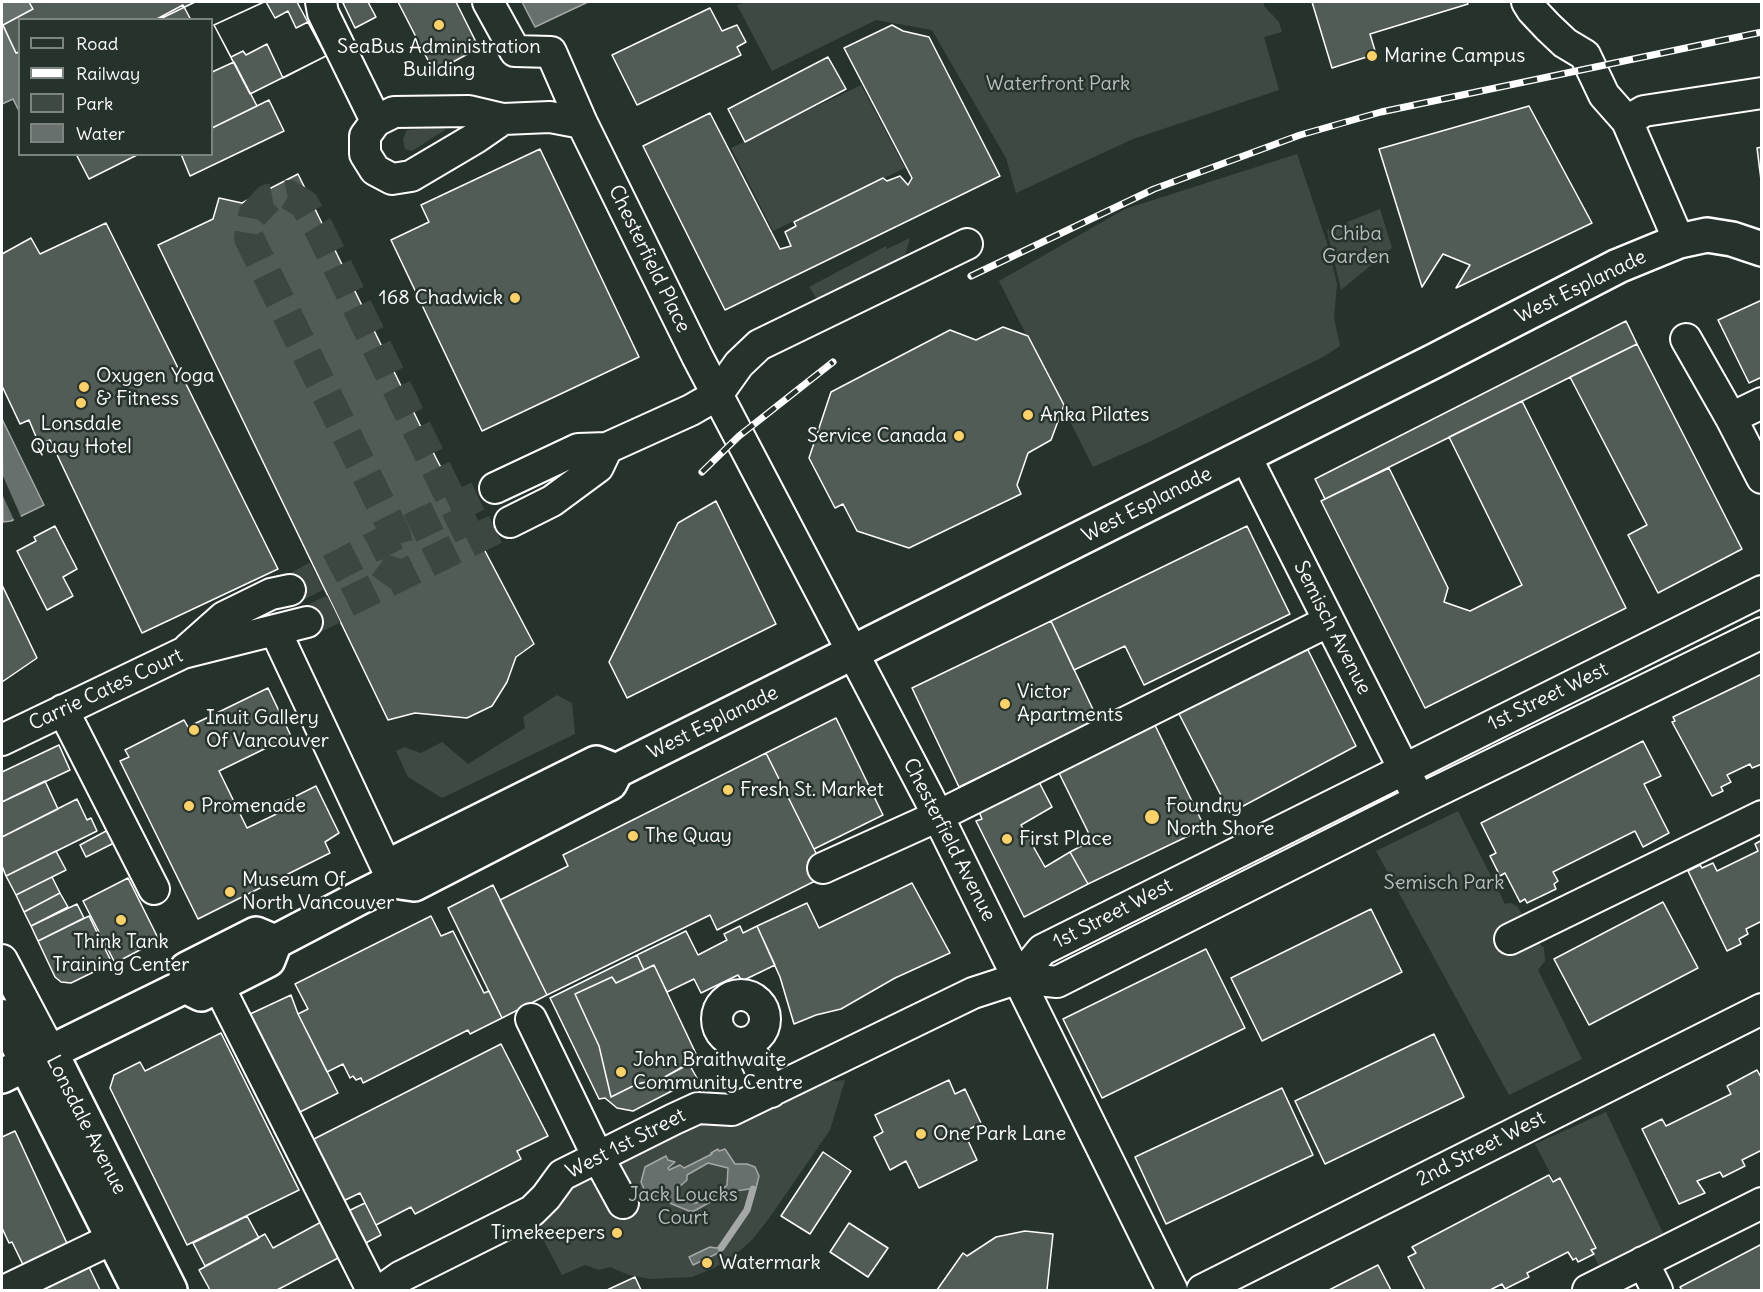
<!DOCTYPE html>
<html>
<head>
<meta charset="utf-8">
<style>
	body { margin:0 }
	#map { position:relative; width:1763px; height:1292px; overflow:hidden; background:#26332d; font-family:Delius,sans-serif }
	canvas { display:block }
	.frame { position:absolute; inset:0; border:3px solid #fff; pointer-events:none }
	.legend { position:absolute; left:18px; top:18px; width:195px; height:138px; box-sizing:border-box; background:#26332d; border:2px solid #7d8581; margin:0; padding:8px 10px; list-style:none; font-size:18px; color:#fff }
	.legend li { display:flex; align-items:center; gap:12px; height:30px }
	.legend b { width:30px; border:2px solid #7d8581 }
</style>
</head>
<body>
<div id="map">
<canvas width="1763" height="1292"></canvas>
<div class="frame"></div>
<ul class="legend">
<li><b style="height:8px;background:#26332d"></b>Road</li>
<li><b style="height:8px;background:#fff"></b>Railway</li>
<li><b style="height:16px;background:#3e4944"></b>Park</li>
<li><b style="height:16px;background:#67706c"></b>Water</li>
</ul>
</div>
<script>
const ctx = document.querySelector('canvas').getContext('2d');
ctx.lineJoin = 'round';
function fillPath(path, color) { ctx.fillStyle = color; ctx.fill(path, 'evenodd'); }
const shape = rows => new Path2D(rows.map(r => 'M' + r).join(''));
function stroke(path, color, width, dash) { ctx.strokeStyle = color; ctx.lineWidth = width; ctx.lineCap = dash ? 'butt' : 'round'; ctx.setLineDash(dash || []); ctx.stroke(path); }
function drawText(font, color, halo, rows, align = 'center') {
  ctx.font = font + ' Delius,sans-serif'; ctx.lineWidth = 5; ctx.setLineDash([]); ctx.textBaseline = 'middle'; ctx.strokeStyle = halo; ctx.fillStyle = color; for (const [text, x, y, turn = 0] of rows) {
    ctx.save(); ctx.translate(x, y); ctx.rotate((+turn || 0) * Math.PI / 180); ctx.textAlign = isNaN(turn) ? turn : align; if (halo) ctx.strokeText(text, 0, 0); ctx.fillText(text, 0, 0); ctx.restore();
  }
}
fillPath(shape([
	[746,2,1264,2,1264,6,1279,22,1282,32,1264,37,1279,90,1133,139,1016,193,1006,158,932,30,876,20,772,71,737,5],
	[861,85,905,168,773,231,731,148],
	[445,127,445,130,412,151,405,149,403,139,407,130],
	[1297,154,1327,243,1337,284,1334,318,1340,346,1323,357,1151,441,1093,467,999,281,1125,209],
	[1380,209,1392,248,1341,290,1327,230],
	[910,238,905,256,819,302,809,287,886,246,887,249],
	[557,695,572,703,575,734,442,798,408,777,396,751,404,747,421,753,442,742,468,764,525,728,523,717],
	[1458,811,1505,904,1511,903,1517,906,1538,942,1544,948,1545,961,1538,970,1582,1059,1509,1095,1376,851],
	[845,1080,830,1130,770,1217,752,1240,735,1255,714,1268,692,1277,650,1279,629,1275,610,1267,599,1270,585,1265,562,1275,537,1228,562,1205,571,1187,702,1121,745,1121,818,1083],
	[1606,1112,1663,1233,1599,1266,1535,1144]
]), '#3e4944');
const water = shape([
	[2,2,29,2,33,9,3,26,16,53,19,52,19,111,13,99,2,104,2,2],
	[522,2,588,2,535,27,522,2],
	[2,419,44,505,11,521,3,522,2,419],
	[718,1149,719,1151,725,1149,735,1164,747,1164,755,1167,759,1176,756,1188,722,1193,721,1196,694,1211,689,1211,672,1204,662,1198,659,1199,646,1194,641,1182,645,1167,666,1156,668,1160,675,1162,668,1168,669,1170,680,1165,684,1168,712,1154,711,1153,718,1149],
	[708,1163,728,1168,727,1185,720,1192,696,1203,686,1202,680,1197,678,1188,687,1180,687,1175,708,1163],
	[710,1247,716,1248,719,1247,722,1249,716,1254,693,1265,689,1257,710,1247]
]);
fillPath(water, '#67706c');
stroke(water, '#a4a9a7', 1.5);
fillPath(shape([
	[2,474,22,519,15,522,2,494]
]), '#26332d');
stroke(shape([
	[721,1248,747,1210,753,1189]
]), '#a4a9a7', 7);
const building = shape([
	[29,2,195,2,158,20,20,20,20,52,16,53,3,25,33,9,29,2],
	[264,2,297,2,326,56,250,94,214,25,264,2],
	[264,2,266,2,275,18,288,11,296,28,308,22,326,56,283,78,267,44,246,55,243,51,231,57,214,25,264,2],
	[346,2,368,2,376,17,355,28,343,3,346,2],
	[398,2,456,2,479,48,434,72,398,2],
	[1312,2,1467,2,1468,4,1370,34,1376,54,1332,68,1312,2],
	[183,5,191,20,155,20,183,5],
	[710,8,722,31,737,25,746,42,737,47,741,55,637,105,612,55,710,8],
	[892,25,903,31,929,37,1000,176,725,310,643,146,710,113,780,249,791,246,785,232,796,226,794,222,883,178,887,181,900,176,908,185,912,178,844,48,892,25],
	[828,57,846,89,745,142,728,109,828,57],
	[234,62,257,106,212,128,212,72,234,62],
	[269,100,284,131,190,176,181,154,212,154,212,128,269,100],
	[1529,106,1592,223,1456,288,1470,265,1443,254,1422,287,1379,149,1529,106],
	[1762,147,1762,179,1761,180,1757,148,1762,147],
	[540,149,639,357,482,431,391,240,429,222,421,205,540,149],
	[76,154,139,154,89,179,76,154],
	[298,174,436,458,534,644,516,657,507,682,492,706,467,718,415,713,388,720,158,245,213,219,219,198,242,203,298,174],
	[106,223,278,569,142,633,50,440,39,444,29,420,20,424,2,386,2,254,31,238,40,254,106,223],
	[1762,300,1762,377,1749,383,1718,320,1762,300],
	[1626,321,1637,344,1325,499,1315,479,1626,321],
	[1003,327,1028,336,1064,405,1051,440,1028,453,1017,485,1021,494,909,548,857,531,843,504,835,508,809,458,831,392,950,330,976,340,1003,327],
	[1637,344,1742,549,1658,593,1628,535,1647,525,1570,377,1637,344],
	[1522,401,1626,608,1425,708,1321,501,1389,468,1448,588,1444,602,1470,611,1522,585,1449,437,1522,401],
	[716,501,776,624,627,698,609,662,678,523,716,501],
	[55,526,77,569,63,577,73,596,47,610,17,551,36,541,34,537,55,526],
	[1247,526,1290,614,1144,685,1125,646,1074,670,1051,621,1247,526],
	[2,585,37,658,2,682,2,585],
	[1051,621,1098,720,959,787,912,688,1051,621],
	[1305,644,1356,746,1230,813,1178,712,1305,644],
	[1762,674,1762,764,1752,768,1750,764,1727,775,1731,782,1721,787,1723,791,1712,796,1672,722,1675,721,1673,717,1762,674],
	[268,688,291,736,219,771,247,828,287,809,284,802,316,786,339,833,325,842,330,853,198,919,120,761,129,757,125,750,184,720,188,727,268,688],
	[836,718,883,815,814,849,766,753,836,718],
	[1152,719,1205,828,1088,884,1070,852,1092,840,1057,769,1152,719],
	[1643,741,1661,776,1644,784,1669,833,1643,847,1635,831,1553,872,1558,881,1554,884,1556,889,1527,903,1525,899,1520,902,1505,873,1500,876,1490,856,1496,853,1481,823,1643,741],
	[59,745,70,770,2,802,2,772,59,745],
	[766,753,827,875,717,930,710,915,547,995,500,900,568,866,563,855,766,753],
	[45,781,58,809,2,837,2,802,45,781],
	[1039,782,1052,807,1021,825,1045,867,1070,852,1088,884,1024,917,976,821,982,819,977,807,1039,782],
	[77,799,87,820,91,818,97,831,6,876,2,866,2,837,77,799],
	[108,830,114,843,86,857,80,845,108,830],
	[1762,840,1762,921,1746,929,1748,934,1739,939,1741,944,1727,951,1688,871,1700,865,1702,868,1713,863,1717,871,1758,851,1755,844,1762,840],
	[56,851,66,870,16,895,6,876,56,851],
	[52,877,60,893,24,912,16,895,52,877],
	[128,878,159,940,115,963,83,901,128,878],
	[912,883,950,953,895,978,841,1009,816,1015,794,1024,780,977,757,926,807,903,819,928,912,883],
	[493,885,547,995,502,1018,448,908,493,885],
	[60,893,68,907,31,926,24,912,60,893],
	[1663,902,1698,968,1589,1025,1554,959,1663,902],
	[77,904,84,918,38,941,31,926,77,904],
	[1371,909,1402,972,1262,1041,1231,978,1371,909],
	[89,916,112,963,71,983,61,982,55,977,38,941,89,916],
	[431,916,441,936,453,931,484,993,489,991,502,1018,470,1034,468,1030,363,1083,361,1078,356,1080,353,1076,350,1078,343,1064,327,1072,298,1014,308,1009,295,984,431,916],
	[740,926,743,933,757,926,775,965,742,981,738,975,701,993,694,979,667,992,654,965,644,970,637,955,686,931,698,955,727,940,724,934,740,926],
	[1206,949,1245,1028,1102,1098,1063,1019,1206,949],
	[637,955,644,970,616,983,612,977,575,994,599,1046,611,1097,637,1084,663,1078,689,1064,697,1078,633,1111,617,1108,605,1098,599,1099,550,998,637,955],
	[654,965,698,1058,663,1078,637,1084,611,1097,599,1046,575,994,612,977,616,983,654,965],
	[291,995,298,1014,338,1093,296,1114,248,1015,291,995],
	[221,1033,299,1190,187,1245,110,1088,114,1075,140,1062,145,1071,221,1033],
	[1434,1034,1464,1097,1325,1164,1295,1101,1434,1034],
	[501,1044,548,1136,517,1151,521,1159,415,1214,411,1207,376,1225,360,1193,339,1203,308,1142,501,1044],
	[1757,1070,1762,1079,1762,1150,1742,1160,1745,1166,1723,1177,1720,1172,1697,1181,1705,1193,1679,1204,1642,1129,1662,1119,1666,1126,1731,1094,1727,1086,1757,1070],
	[949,1080,955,1094,965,1089,981,1123,964,1132,977,1160,919,1188,906,1161,890,1170,874,1137,883,1132,875,1115,949,1080],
	[1282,1088,1313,1155,1166,1224,1135,1157,1282,1088],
	[15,1131,71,1252,27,1273,12,1242,9,1243,2,1228,2,1137,15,1131],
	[823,1152,851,1171,810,1234,781,1216,823,1152],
	[1549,1175,1553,1182,1560,1178,1596,1248,1591,1250,1594,1254,1578,1262,1576,1258,1573,1260,1568,1252,1527,1273,1529,1277,1505,1289,1502,1284,1490,1290,1425,1290,1408,1257,1416,1253,1412,1247,1549,1175],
	[365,1203,381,1235,360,1246,344,1213,365,1203],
	[247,1216,259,1238,205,1266,193,1243,247,1216],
	[323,1221,342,1256,277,1290,210,1290,199,1270,265,1234,273,1248,323,1221],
	[849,1223,888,1248,868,1277,830,1252,849,1223],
	[1025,1231,1053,1234,1047,1290,937,1290,963,1253,967,1256,996,1237,1025,1231],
	[1762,1244,1762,1290,1682,1290,1680,1287,1762,1244],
	[1378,1265,1391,1290,1329,1290,1378,1265],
	[89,1267,100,1290,41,1290,89,1267],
	[635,1277,641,1290,607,1290,635,1277]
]);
fillPath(building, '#515c57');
stroke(building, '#fff', 1.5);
stroke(shape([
	[384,584,395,569,400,554,396,535,249,238,253,215,268,199,289,195,304,204,319,229,471,540],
	[290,590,396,535,495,488],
	[307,622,510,522]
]), '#3c4742', 30, [30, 15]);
const minor = shape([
	[321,2,323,13,376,121],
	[488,2,515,51,551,52,582,123,697,356,928,796,1172,1290],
	[1527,2,1532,10,1548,27,1565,43,1585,55,1604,95,1627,121,1679,241],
	[503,119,477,137,411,176,392,179,375,170,365,154,365,136,376,121,394,112,469,111,503,119,550,117,582,123],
	[1627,121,1644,111,1762,93],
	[1686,339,1731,418,1762,478],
	[1731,418,1762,403],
	[1245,455,1413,787],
	[495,488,578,449,607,448,691,410,717,395,739,364,759,345,967,244],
	[510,522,552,501,598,467,607,448],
	[275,630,393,881],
	[188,649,224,617,271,594,290,590],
	[63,710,154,889],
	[2,740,183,653,307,622],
	[823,868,938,816,1329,621],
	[1510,939,1762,816],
	[2,960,51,1053],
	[1019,978,1042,950,1762,591],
	[218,985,372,1290],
	'717 1019a24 24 0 1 1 48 0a24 24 0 1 1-48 0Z',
	[2,1015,26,1065],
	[531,1019,594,1149],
	[747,1042,771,1092],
	[605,1170,623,1203],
	[1643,1262,1657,1290],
	[6,1290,114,1238],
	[382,1290,400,1277,532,1211,546,1197,562,1175,674,1119,698,1108,732,1110,973,993,1019,978,1057,982,1419,800,1762,633],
	[1202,1290,1762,1009],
	[1588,1290,1762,1203]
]);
const major = shape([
	[393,881,399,861,596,763,616,771],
	[185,986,201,994,268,960,275,942,359,898,393,881,414,884,610,783,616,771,1436,360,1618,266,1679,241,1707,235,1732,239,1762,249],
	[185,986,187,969,256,934,275,942],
	[51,1053,170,1290],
	[26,1065,139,1290],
	[2,1076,185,986]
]);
stroke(minor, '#fff', 34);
stroke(major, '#fff', 38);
stroke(minor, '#26332d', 30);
stroke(major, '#26332d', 33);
const rail = shape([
	[971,276,1154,189,1300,135,1381,112,1762,32],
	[702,472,739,436,833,362]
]);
stroke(rail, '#fff', 7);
stroke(rail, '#26332d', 4.5, [14]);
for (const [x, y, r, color] of [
	[439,25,6,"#ffd166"],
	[1372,56,6,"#ffd166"],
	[515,298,6,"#ffd166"],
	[84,387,6,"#ffd166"],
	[81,403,6,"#ffd166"],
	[1028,415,6,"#ffd166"],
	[959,436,6,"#ffd166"],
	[1005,704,6,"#ffd166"],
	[194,730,6,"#ffd166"],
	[728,790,6,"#ffd166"],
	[189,806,6,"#ffd166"],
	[1152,817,8,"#ffd166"],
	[633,836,6,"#ffd166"],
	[1007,839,6,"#ffd166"],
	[230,892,6,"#ffd166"],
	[121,920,6,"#ffd166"],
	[621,1072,6,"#ffd166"],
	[921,1134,6,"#ffd166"],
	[617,1233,6,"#ffd166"],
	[707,1263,6,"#ffd166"]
]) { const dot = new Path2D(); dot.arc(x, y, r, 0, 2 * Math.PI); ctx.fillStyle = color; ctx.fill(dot); stroke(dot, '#26332d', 2); }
drawText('20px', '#fff', '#26332d', [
	["SeaBus Administration",439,47,"center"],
	["Building",439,70,"center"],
	["Marine Campus",1384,56],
	["168 Chadwick",503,298,"right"],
	["Oxygen Yoga",96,376],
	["& Fitness",96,399],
	["Anka Pilates",1040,415],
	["Lonsdale",81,424,"center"],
	["Quay Hotel",81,447,"center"],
	["Service Canada",947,436,"right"],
	["Victor",1017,692],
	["Apartments",1017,715],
	["Inuit Gallery",206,718],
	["Of Vancouver",206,741],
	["Fresh St. Market",740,790],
	["Promenade",201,806],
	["Foundry",1166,806],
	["North Shore",1166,829],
	["The Quay",645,836],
	["First Place",1019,839],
	["Museum Of",242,880],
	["North Vancouver",242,903],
	["Think Tank",121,942,"center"],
	["Training Center",121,965,"center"],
	["John Braithwaite",633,1060],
	["Community Centre",633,1083],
	["One Park Lane",933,1134],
	["Timekeepers",605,1233,"right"],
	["Watermark",719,1263]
], 'left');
drawText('20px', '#bbbfbe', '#26332d', [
	["Waterfront Park",1058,84],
	["Chiba",1356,234],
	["Garden",1356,257],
	["Semisch Park",1444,883],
	["Jack Loucks",683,1195],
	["Court",683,1218]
]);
drawText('20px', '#fff', '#26332d', [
	["Chesterfield Place",649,259,64],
	["West Esplanade",1581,287,-26],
	["West Esplanade",1147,505,-27],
	["Semisch Avenue",1332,628,63],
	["Carrie Cates Court",106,690,-25],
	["1st Street West",1548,697,-26],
	["West Esplanade",713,723,-26],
	["Chesterfield Avenue",949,840,63],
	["1st Street West",1113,914,-27],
	["Lonsdale Avenue",86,1125,63],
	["West 1st Street",626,1144,-27],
	["2nd Street West",1481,1149,-27]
]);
</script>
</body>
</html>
